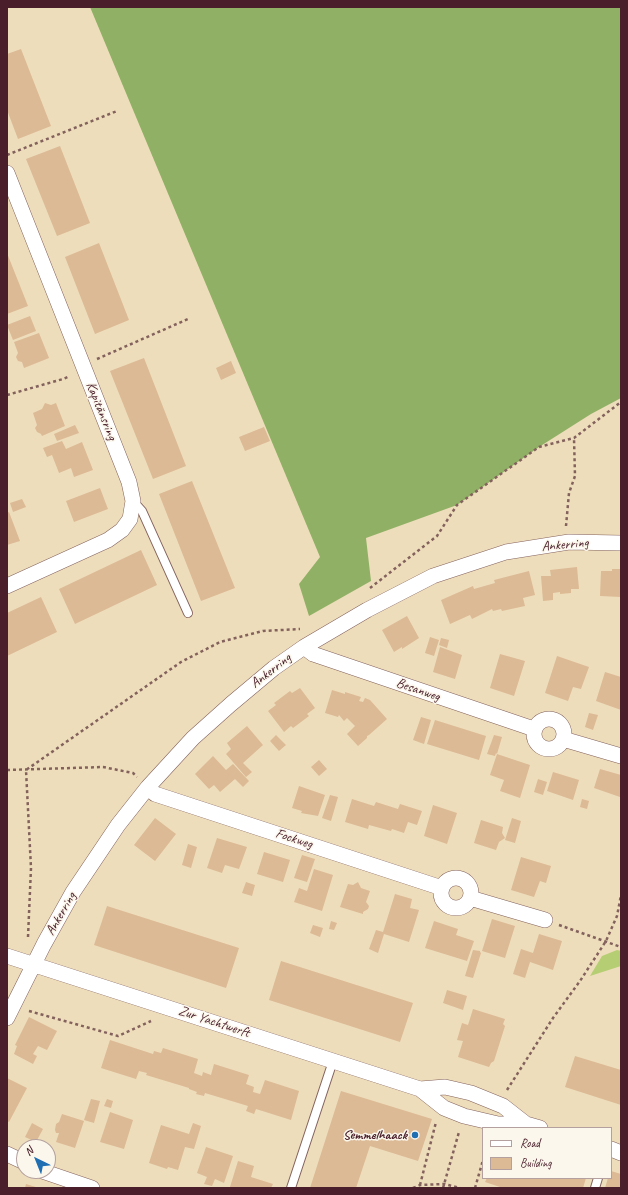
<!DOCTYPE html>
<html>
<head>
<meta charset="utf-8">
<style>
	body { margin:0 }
	#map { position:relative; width:628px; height:1195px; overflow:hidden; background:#edb; font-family:Caveat,sans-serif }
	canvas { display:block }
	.frame { position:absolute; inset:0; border:8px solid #4a1f2b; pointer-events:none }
	.legend { position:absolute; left:482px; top:1127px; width:130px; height:52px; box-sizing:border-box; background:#fbf7ec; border:1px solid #b4a19f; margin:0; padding:5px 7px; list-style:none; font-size:12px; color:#4a1f2b }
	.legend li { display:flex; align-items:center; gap:8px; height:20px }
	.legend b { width:20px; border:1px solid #b4a19f }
	.north { position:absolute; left:16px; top:1139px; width:40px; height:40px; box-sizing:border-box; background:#fbf7ec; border:1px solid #b4a19f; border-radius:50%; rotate:317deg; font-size:11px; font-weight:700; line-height:16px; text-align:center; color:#4a1f2b }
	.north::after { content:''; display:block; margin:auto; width:14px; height:18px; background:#1f6fb2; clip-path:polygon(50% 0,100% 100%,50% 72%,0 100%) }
</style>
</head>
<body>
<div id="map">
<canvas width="628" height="1195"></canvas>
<div class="frame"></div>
<ul class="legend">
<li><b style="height:5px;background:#fff"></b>Road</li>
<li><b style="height:11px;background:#dcba95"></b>Building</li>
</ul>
<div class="north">N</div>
</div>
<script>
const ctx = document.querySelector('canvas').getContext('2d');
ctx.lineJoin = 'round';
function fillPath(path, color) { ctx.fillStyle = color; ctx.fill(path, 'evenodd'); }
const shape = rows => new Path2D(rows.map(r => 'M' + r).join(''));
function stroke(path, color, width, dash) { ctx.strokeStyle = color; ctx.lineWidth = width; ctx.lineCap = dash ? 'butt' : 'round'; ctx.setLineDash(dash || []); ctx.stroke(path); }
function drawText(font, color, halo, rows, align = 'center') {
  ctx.font = font + ' Caveat,sans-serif'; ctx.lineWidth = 3; ctx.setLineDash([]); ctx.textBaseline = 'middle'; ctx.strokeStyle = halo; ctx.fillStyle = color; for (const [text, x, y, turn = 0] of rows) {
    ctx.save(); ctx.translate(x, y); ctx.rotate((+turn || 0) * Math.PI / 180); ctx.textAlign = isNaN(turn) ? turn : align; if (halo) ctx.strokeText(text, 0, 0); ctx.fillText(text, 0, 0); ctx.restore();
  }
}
fillPath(shape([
	[617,950,621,951,621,966,590,976,602,956]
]), '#b6ce73');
fillPath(shape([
	[90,7,621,7,621,398,591,414,539,447,457,505,366,538,371,581,309,616,299,584,320,557]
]), '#90b165');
fillPath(shape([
	[21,49,51,126,18,139,7,110,7,54],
	[60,146,90,223,57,236,26,159],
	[99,243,129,320,95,334,65,257],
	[7,253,28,306,7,314],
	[30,316,36,331,13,340,7,325],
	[39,333,49,358,24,368,22,362,18,361,16,357,18,353,14,342],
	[144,358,186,466,153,479,110,371],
	[231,361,236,373,221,380,216,368],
	[45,403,51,405,56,403,65,426,42,436,41,434,37,432,35,428,37,425,33,413,42,409],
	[75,425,79,433,57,441,54,434],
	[264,427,270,441,245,451,239,437],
	[62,441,66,449,82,442,93,470,74,477,71,468,59,473,52,455,47,457,43,448],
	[192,481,235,588,201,601,159,494],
	[100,488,108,509,74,522,66,501],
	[22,499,26,507,13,512,10,503],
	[9,512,20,541,7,545,7,513],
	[141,550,157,585,75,624,59,589],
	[577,567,579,589,571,589,571,593,560,594,560,592,553,593,553,600,543,601,541,576,551,576,550,570],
	[612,569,621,569,621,597,600,596,601,571,612,571],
	[529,571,535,595,523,598,525,606,502,611,501,609,493,611,492,609,472,619,470,615,450,624,441,600,473,586,474,589,495,583,494,580],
	[41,597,57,632,7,656,7,613],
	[407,616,419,638,402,649,402,647,394,652,382,630],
	[430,637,439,640,434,656,425,653],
	[441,638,449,640,447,648,439,645],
	[440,647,462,655,455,679,433,672],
	[500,654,525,661,514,696,490,688],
	[557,656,589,667,581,689,573,687,568,701,545,693],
	[605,672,621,677,621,710,596,701],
	[300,688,315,708,307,714,309,716,293,728,291,726,284,732,268,711,276,705,274,703,290,691,292,693],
	[332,690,345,694,345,692,361,697,359,701,363,702,365,698,370,700,387,719,369,735,367,736,367,738,358,746,347,734,355,726,347,718,344,721,339,715,338,717,325,713],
	[589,713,598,715,593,730,585,727],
	[421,717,431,720,424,744,413,740],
	[435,720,486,736,479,760,427,744],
	[247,726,263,745,243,763,252,772,246,777,226,754,231,749,227,743],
	[276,735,286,745,279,751,270,741],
	[494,735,502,737,497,754,496,753,495,756,487,754],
	[497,754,530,765,520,798,500,791,504,780,490,775],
	[213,756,226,770,233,764,249,781,243,787,235,779,220,792,214,785,209,789,195,774],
	[319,760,327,769,319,776,311,767],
	[600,769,621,775,620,797,594,788],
	[553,772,579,780,573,800,547,791],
	[538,779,547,782,543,795,534,792],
	[299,786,325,795,318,816,301,813,302,811,292,808],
	[330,795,338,797,331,821,322,818],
	[352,799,374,806,376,802,398,809,400,804,422,811,417,825,408,822,404,833,392,829,391,831,369,825,368,829,345,822],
	[582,799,589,801,587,809,580,807],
	[433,805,457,813,447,844,424,836],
	[155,818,176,834,155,861,134,845],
	[512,818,521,821,515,843,505,840],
	[481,820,503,827,502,833,505,838,499,842,496,850,474,843],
	[217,838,247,847,239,869,225,865,222,873,207,868],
	[188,844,197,847,191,868,182,865],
	[264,852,290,860,283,882,257,874],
	[302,855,315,859,307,882,294,878],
	[521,857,551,866,546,883,540,881,534,897,511,890],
	[314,869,333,875,322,911,294,902,299,888,307,891],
	[246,882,255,885,252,896,242,893],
	[358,882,361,888,370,891,366,902,369,906,368,909,363,912,363,914,340,907,348,884,353,885],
	[395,894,412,899,410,908,419,910,409,942,384,934,378,953,369,949,376,930,383,932],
	[107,906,239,948,226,988,94,945],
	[492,919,515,926,505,958,482,951],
	[331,921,337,923,334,930,329,929],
	[434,921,458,929,456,935,474,941,467,961,425,948],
	[313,925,323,928,320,937,310,933],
	[539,934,562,941,553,970,530,962,525,978,513,974,521,949,533,953],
	[473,950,480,951,480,952,481,953,473,978,465,976],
	[281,961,413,1003,400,1042,269,1000],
	[447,990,467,996,463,1010,443,1003],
	[473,1009,505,1019,503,1024,505,1026,494,1061,491,1063,489,1067,458,1057,463,1041,457,1040,462,1023,468,1025],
	[29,1017,57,1031,47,1050,38,1046,33,1054,37,1056,33,1064,14,1054,17,1046,15,1045],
	[110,1040,153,1054,154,1051,161,1053,163,1048,198,1059,194,1073,202,1076,203,1072,211,1075,214,1064,249,1075,246,1084,254,1087,253,1092,260,1094,265,1080,299,1091,291,1120,256,1109,254,1114,246,1111,248,1106,205,1093,204,1096,196,1094,197,1092,189,1089,189,1088,146,1075,147,1073,139,1071,136,1079,101,1068],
	[575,1056,621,1070,621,1105,565,1087],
	[7,1078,27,1088,9,1122,7,1121],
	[341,1091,432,1119,418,1161,370,1146,356,1188,310,1188],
	[91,1099,100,1101,94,1123,84,1120],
	[107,1099,113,1101,111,1108,104,1106],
	[110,1112,133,1120,124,1149,100,1142],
	[62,1114,84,1121,75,1148,56,1142,59,1133,56,1133,55,1130,56,1124,59,1122],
	[32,1123,43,1129,36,1142,25,1137],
	[193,1123,201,1126,194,1149,185,1147,178,1170,168,1167,167,1169,149,1163,161,1125,189,1134],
	[206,1147,233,1156,224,1183,215,1179,212,1186,204,1184,207,1177,197,1173],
	[238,1161,254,1166,251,1177,273,1184,271,1188,230,1187],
	[611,1171,621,1174,620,1188,605,1188,608,1178,611,1178],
	[487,1178,586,1178,583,1188,503,1188,485,1182],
	[26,1184,39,1188,25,1188]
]), '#dcba95');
const lane = shape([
	[133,501,142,511,188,613],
	[291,1188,333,1061],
	[595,1188,598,1178]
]);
const street = shape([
	[7,173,129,482,133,501,130,519,122,530,108,540,7,586],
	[304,647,313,654,534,729],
	'534 734a15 15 0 1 1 30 0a15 15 0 1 1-30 0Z',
	[563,739,621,756],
	[148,787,155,794,442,888],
	'441 893a15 15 0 1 1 30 0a15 15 0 1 1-30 0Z',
	[470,898,545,920],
	[7,956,420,1089,444,1108,464,1116,498,1124,526,1124,540,1128],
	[7,1018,44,944,73,892,118,825,148,787,193,738,231,704,274,668,304,647,367,610,433,576,506,552,569,542,621,543],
	[420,1089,445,1087,471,1093,503,1106,526,1124],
	[611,1149,621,1153],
	[7,1154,24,1162],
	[42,1171,92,1188]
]);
stroke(lane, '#83625d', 10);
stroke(street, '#83625d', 16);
stroke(shape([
	[7,155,117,111],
	[97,359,188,319],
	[7,395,63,379,70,376],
	[566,526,569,493,575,476,574,438],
	[370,588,437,536,457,505,539,447,574,438,621,402],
	[7,770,103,767,133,773,137,777],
	[559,925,621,947],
	[28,937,31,868,26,770,181,662,220,642,263,631,300,629],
	[29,1011,118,1036,151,1021],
	[507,1090,553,1018,580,981,606,941,617,916,621,895],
	[420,1185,436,1122],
	[413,1188,420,1185,444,1184,460,1188],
	[443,1188,459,1132],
	[475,1188,483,1160]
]), '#83625d', 2.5, [3, 3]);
stroke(lane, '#fff', 8);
stroke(street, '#fff', 15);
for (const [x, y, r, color] of [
	[415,1135,4,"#1f6fb2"]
]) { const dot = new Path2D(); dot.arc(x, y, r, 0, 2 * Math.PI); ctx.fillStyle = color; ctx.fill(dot); stroke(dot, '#fbf7ec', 1.5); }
drawText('14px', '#4a1f2b', '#fbf7ec', [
	["Kapitänsring",101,411,68],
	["Ankerring",565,545,-5],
	["Ankerring",271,671,-38],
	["Besanweg",418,690,19],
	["Fockweg",294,839,18],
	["Ankerring",61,914,-60],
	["Zur Yachtwerft",214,1022,18]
]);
drawText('bold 14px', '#4a1f2b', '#fbf7ec', [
	["Semmelhaack",407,1135]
], 'right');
</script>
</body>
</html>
